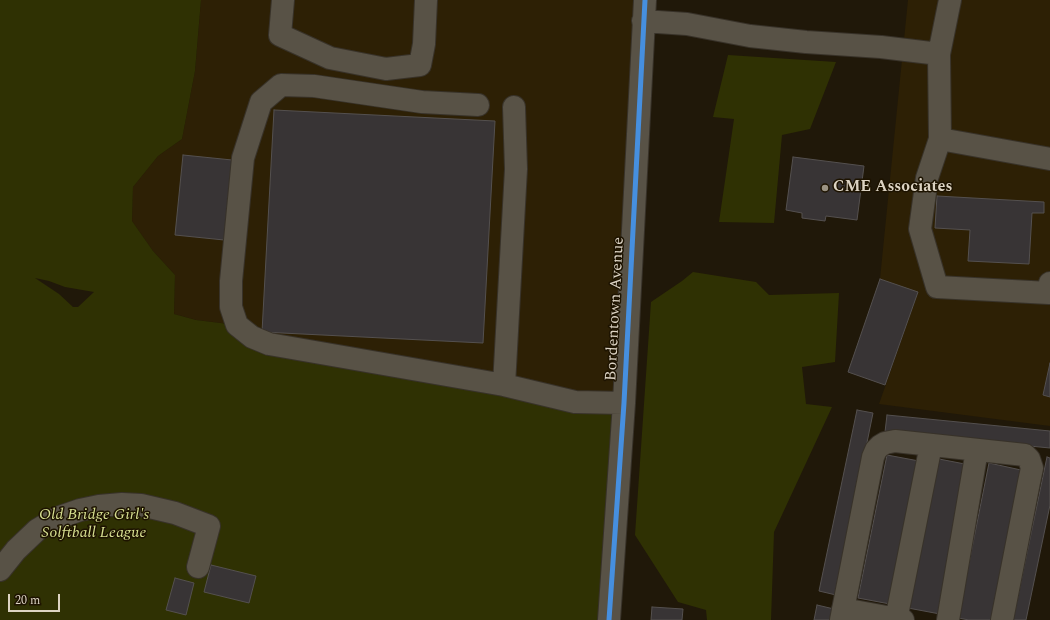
<!DOCTYPE html>
<html>
<head>
<meta charset="utf-8">
<style>
	body { margin:0 }
	#map { position:relative; width:1050px; height:620px; overflow:hidden; background:#201809; font-family:Spectral,serif }
	canvas { display:block }
	.scale { position:absolute; left:8px; top:594px; width:52px; height:18px; box-sizing:border-box; border:2px solid #dcd3c3; border-top:0; padding-left:5px; font-size:12px; line-height:14px; white-space:nowrap; color:#dcd3c3; -webkit-text-stroke:3px #1d1300; paint-order:stroke }
</style>
</head>
<body>
<div id="map">
<canvas width="1050" height="620"></canvas>
<div class="scale">20 m</div>
</div>
<script>
const ctx = document.querySelector('canvas').getContext('2d');
ctx.lineJoin = 'round';
function fillPath(path, color) { ctx.fillStyle = color; ctx.fill(path, 'evenodd'); }
const shape = rows => new Path2D(rows.map(r => 'M' + r).join(''));
function stroke(path, color, width, dash) { ctx.strokeStyle = color; ctx.lineWidth = width; ctx.lineCap = dash ? 'butt' : 'round'; ctx.setLineDash(dash || []); ctx.stroke(path); }
function drawText(font, color, halo, rows, align = 'center') {
  ctx.font = font + ' Spectral,serif'; ctx.lineWidth = 3; ctx.setLineDash([]); ctx.textBaseline = 'middle'; ctx.strokeStyle = halo; ctx.fillStyle = color; for (const [text, x, y, turn = 0] of rows) {
    ctx.save(); ctx.translate(x, y); ctx.rotate((+turn || 0) * Math.PI / 180); ctx.textAlign = isNaN(turn) ? turn : align; if (halo) ctx.strokeText(text, 0, 0); ctx.fillText(text, 0, 0); ctx.restore();
  }
}
fillPath(shape([
	[201,0,645,0,624,403,269,344,237,325,196,320,174,314,175,275,153,251,132,221,133,187,158,156,182,139,195,71],
	[908,0,1050,0,1050,363,1043,395,1050,397,1050,426,879,404,918,293,880,279]
]), '#2d2005');
fillPath(shape([
	[0,0,201,0,195,71,182,139,158,156,133,187,132,221,153,251,175,275,174,314,196,320,237,325,252,337,624,403,609,620,0,620],
	[35,278,49,281,65,287,94,292,78,307,73,307,59,294],
	[728,55,836,62,810,129,782,135,774,223,719,222,734,119,713,117],
	[693,272,756,282,769,295,839,293,835,362,802,367,806,404,832,407,774,532,771,620,707,620,706,610,678,602,635,535,651,302,682,281]
]), '#2f3103');
const building = shape([
	[274,110,495,121,483,343,262,332,274,110],
	[183,155,232,160,224,240,175,235,183,155],
	[793,157,864,166,857,220,826,216,825,221,802,218,802,213,786,210,793,157],
	[937,196,1044,202,1044,213,1032,213,1029,264,968,261,970,230,935,228,937,196],
	[880,279,918,292,885,385,848,372,880,279],
	[1050,363,1050,397,1043,395,1050,363],
	[857,410,873,413,836,595,819,591,857,410],
	[887,415,1050,431,1050,448,885,432,887,415],
	[887,455,919,461,890,604,858,598,887,455],
	[1047,457,1050,458,1050,505,1026,620,1013,620,1047,457],
	[939,459,970,465,940,614,908,608,939,459],
	[989,463,1021,470,991,620,969,620,958,618,989,463],
	[211,565,256,576,249,603,204,592,211,565],
	[175,578,194,583,186,615,166,610,175,578],
	[817,605,834,609,831,620,814,620,817,605],
	[652,607,683,609,682,620,651,620,652,607]
]);
fillPath(building, '#383435');
stroke(building, '#54504f', 1);
const minor = shape([
	[283,0,280,35,330,58,386,69,420,65,424,44,426,0],
	[643,21,687,24,750,36,806,42,881,47,939,54,940,139,1050,159],
	[939,54,950,0],
	[478,105,422,102,314,86,281,85,261,102,243,158,231,281,231,307,237,325,252,337,269,344,504,385,575,402,624,403],
	[940,139,927,178,920,229,937,287,1049,293,1050,283],
	[504,385,516,169,514,107],
	[0,570,16,550,37,530,57,518,80,510,99,506,122,504,141,505,175,513,209,526,198,567],
	[843,609,903,620],
	[609,620,624,403,645,0],
	[841,620,873,457,876,450,880,446,885,443,895,441,1025,455,1029,459,1032,468,1029,482,1002,620],
	[896,620,931,445],
	[948,620,977,450]
]);
stroke(minor, '#383229', 24);
stroke(minor, '#585246', 22);
stroke(shape([
	[609,620,624,403,645,0]
]), '#468fdf', 5);
for (const [x, y, r, color] of [
	[825,188,4,"#9a9282"]
]) { const dot = new Path2D(); dot.arc(x, y, r, 0, 2 * Math.PI); ctx.fillStyle = color; ctx.fill(dot); stroke(dot, '#1d1300', 1.5); }
drawText('bold 16px', '#dcd3c3', '#1d1300', [
	["CME Associates",833,188]
], 'left');
drawText('16px', '#dcd3c3', '#1d1300', [
	["Bordentown Avenue",616,309,-87]
]);
drawText('italic 16px', '#d6de8f', '#1d1300', [
	["Old Bridge Girl's",94,516],
	["Solftball League",94,534]
]);
</script>
</body>
</html>
